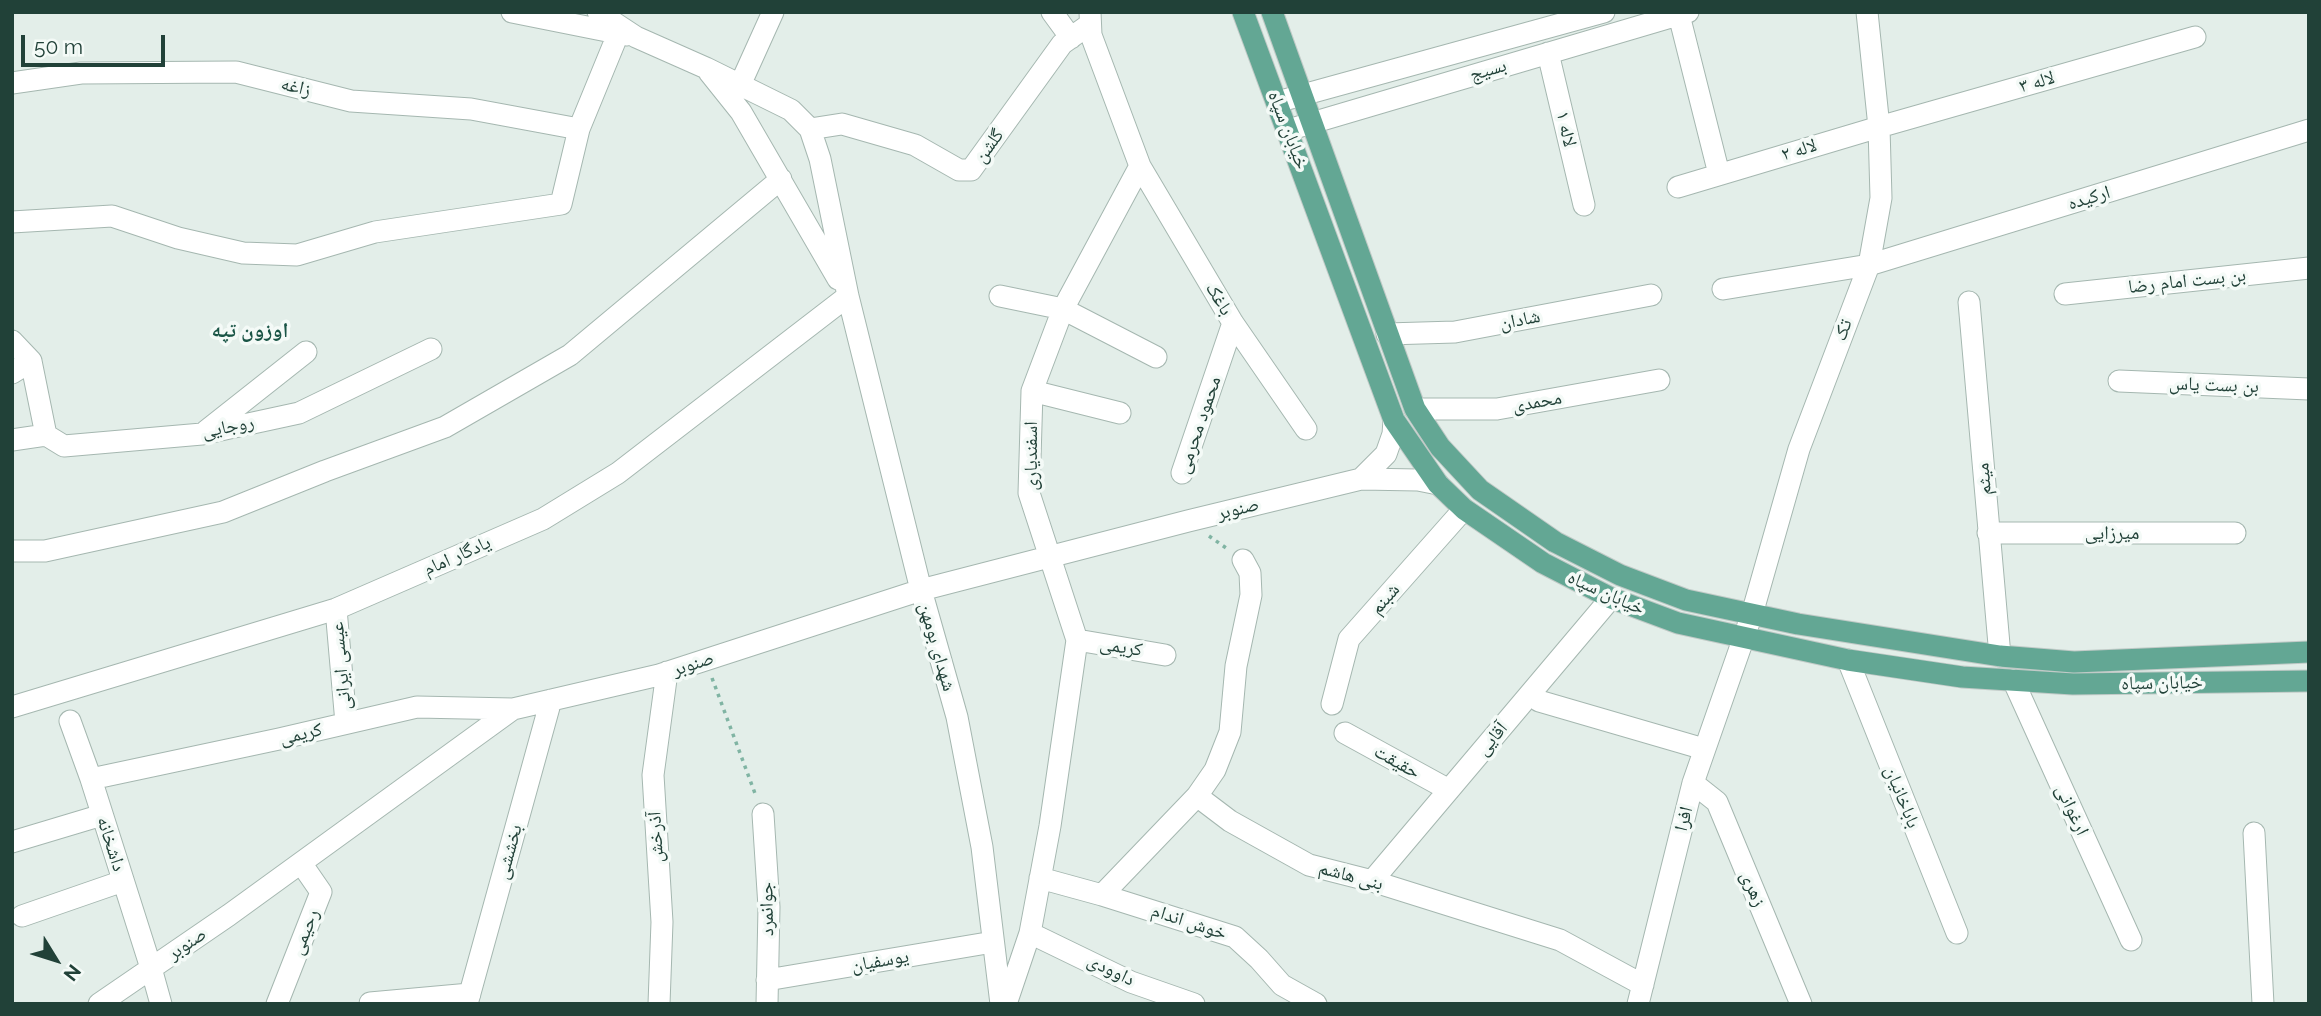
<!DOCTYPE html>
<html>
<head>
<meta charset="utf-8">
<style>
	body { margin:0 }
	#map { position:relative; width:2321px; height:1016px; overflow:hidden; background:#e3eee9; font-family:Raleway,sans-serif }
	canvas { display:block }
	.frame { position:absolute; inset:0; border:14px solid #214138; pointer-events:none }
	.north { position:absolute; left:21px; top:925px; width:70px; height:70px; -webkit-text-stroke:5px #f4faf7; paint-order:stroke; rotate:128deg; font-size:19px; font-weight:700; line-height:28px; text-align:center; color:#214138 }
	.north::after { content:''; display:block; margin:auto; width:24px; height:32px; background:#214138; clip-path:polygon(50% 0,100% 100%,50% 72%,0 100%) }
	.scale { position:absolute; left:21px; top:35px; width:144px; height:32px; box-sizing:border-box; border:4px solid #214138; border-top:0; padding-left:9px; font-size:21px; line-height:24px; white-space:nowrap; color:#214138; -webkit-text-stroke:5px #f4faf7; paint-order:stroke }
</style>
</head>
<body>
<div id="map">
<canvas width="2321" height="1016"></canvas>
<div class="frame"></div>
<div class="north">N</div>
<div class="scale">50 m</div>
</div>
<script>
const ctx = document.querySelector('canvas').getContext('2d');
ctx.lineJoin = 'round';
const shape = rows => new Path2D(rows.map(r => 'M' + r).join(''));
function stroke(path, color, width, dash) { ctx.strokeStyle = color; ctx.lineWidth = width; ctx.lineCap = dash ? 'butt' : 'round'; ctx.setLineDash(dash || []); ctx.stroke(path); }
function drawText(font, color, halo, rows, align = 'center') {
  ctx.font = font + ' Raleway,"Noto Naskh Arabic",sans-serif'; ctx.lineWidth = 7; ctx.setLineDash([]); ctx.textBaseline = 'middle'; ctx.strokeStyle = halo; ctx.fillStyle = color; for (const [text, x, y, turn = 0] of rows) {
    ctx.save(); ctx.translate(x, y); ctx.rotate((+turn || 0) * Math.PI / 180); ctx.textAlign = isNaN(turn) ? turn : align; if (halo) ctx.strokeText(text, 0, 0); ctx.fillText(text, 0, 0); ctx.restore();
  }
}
const minor = shape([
	[512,12,627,35],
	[598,12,636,37,706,68,791,110,810,129,820,159,848,296,921,590,957,717,982,847,1001,1004],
	[1052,12,1071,38],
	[1679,15,1719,174],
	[1548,53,1584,205],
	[709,72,741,112,838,279],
	[12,83,81,73,236,72,351,101,471,109,579,129],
	[740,85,773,12],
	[1277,102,1604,12],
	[810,129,842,124,915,145,959,170,971,170,1062,44,1090,24],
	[1288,130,1688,12],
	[1140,166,1233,323,1306,429],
	[1678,187,1879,127,2195,37],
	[12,222,112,216,178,238,243,253,297,255,375,232,561,204,579,129,618,34],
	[1723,289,1869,265,2309,130],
	[2065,294,2309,268],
	[1000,296,1063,309,1156,357],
	[1969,302,2000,656],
	[1387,334,1455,332,1651,295],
	[12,341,31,361],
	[31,361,46,435],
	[12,373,31,361],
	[2119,381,2309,389],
	[1032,391,1120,413],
	[1415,409,1497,409,1659,380],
	[206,431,306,352],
	[12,440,46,435,64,446,202,434,299,413,431,349],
	[1182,473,1233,323],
	[1361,479,1386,454,1393,434,1394,420],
	[1988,533,2235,533],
	[12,551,45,551,223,512,325,471,445,427,570,355,781,179],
	[336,609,346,723],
	[1077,640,1165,655],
	[1848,660,1957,933],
	[2013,680,2131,940],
	[1539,701,1704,749],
	[1332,704,1349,639,1464,509],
	[12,707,336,609,543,519,618,473,848,296],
	[70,721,91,779,151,968,161,1004],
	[1345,733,1449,790],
	[91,779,279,739,417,707,513,709],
	[1693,783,1717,802,1801,1004],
	[1197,796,1215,770,1230,732,1236,666,1251,595,1250,573,1243,560],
	[763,814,769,907,767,1004],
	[2254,833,2263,1004],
	[12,842,102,815],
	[1040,878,1102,895,1235,937,1259,959,1282,985,1316,1004],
	[1372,881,1611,598],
	[1102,895,1197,796,1230,821,1309,865,1372,881,1560,940,1643,985],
	[22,916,123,881],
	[1030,933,1131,982,1194,1004],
	[767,980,993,942],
	[370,1003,470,994],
	[99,1004,229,915,513,709,659,675,921,590,1188,521,1361,479,1418,480,1438,484],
	[277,1004,321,892,301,863],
	[467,1004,551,700],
	[659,1004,662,922,653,775,667,672],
	[1006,1004,1030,933,1050,826,1077,640,1029,493,1032,391,1063,309,1140,166,1091,35,1090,12],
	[1638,1004,1693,783,1752,614,1799,449,1869,265,1881,198,1879,127,1867,12]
]);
const major = shape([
	[1243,12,1394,420,1438,484,1464,509,1543,563,1611,598,1678,623,1848,660,1962,677,2073,684,2309,681],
	[1272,12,1415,409,1440,447,1480,490,1555,542,1620,575,1686,600,1798,624,2000,656,2074,662,2309,652]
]);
stroke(minor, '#a5b7b0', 23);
stroke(major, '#c1cac7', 23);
stroke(shape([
	[1209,536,1229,550],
	[712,678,756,796]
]), '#80b4a3', 3.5, [3.5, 5]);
stroke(minor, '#fff', 21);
stroke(major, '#63a794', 21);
drawText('19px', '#214138', '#f4faf7', [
	["بسیج",1488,70,-16],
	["لاله ۳",2037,82,-16],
	["زاغه",296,87,14],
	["لاله ۱",1566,129,77],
	["خیابان سپاه",1288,130,69],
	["گلشن",989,146,-54],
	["لاله ۲",1799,150,-17],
	["ارکیده",2089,198,-17],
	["بن بست امام رضا",2187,281,-6],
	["باغک",1219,299,59],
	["شادان",1520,320,-11],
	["تک",1843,330,-70],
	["بن بست یاس",2214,385,2],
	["محمدی",1537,402,-10],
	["محمود محرمی",1199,425,-71],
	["روجایی",228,427,-11],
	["اسفندیاری",1031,456,-90],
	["میثم",1984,479,-95],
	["صنوبر",1238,509,-14],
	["میرزایی",2112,533],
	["یادگار امام",457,556,-24],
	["خیابان سپاه",1606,593,24],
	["شبنم",1385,599,-49],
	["شهدای بومهن",937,647,74],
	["کریمی",1121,647,9],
	["صنوبر",693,664,-18],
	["عیسی ایرانی",341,666,-95],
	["خیابان سپاه",2162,683,-1],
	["کریمی",301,734,-13],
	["آقایی",1492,739,-50],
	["حقیقت",1397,762,29],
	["باباخانیان",1902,797,68],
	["ارغوانی",2072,810,65],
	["افرا",1684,819,-76],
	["آذرخش",656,837,-93],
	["داشخانه",111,844,72],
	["بخششی",509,852,-75],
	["بنی هاشم",1351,876,15],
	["زهری",1753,889,67],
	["جوانمرد",767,909,-91],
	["خوش اندام",1189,922,18],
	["رحیمی",305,932,-68],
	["صنوبر",187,944,-34],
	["یوسفیان",880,961,-10],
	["داوودی",1111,970,26]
]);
drawText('bold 21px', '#1a5546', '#f4faf7', [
	["اوزون تپه",250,331]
]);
</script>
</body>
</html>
